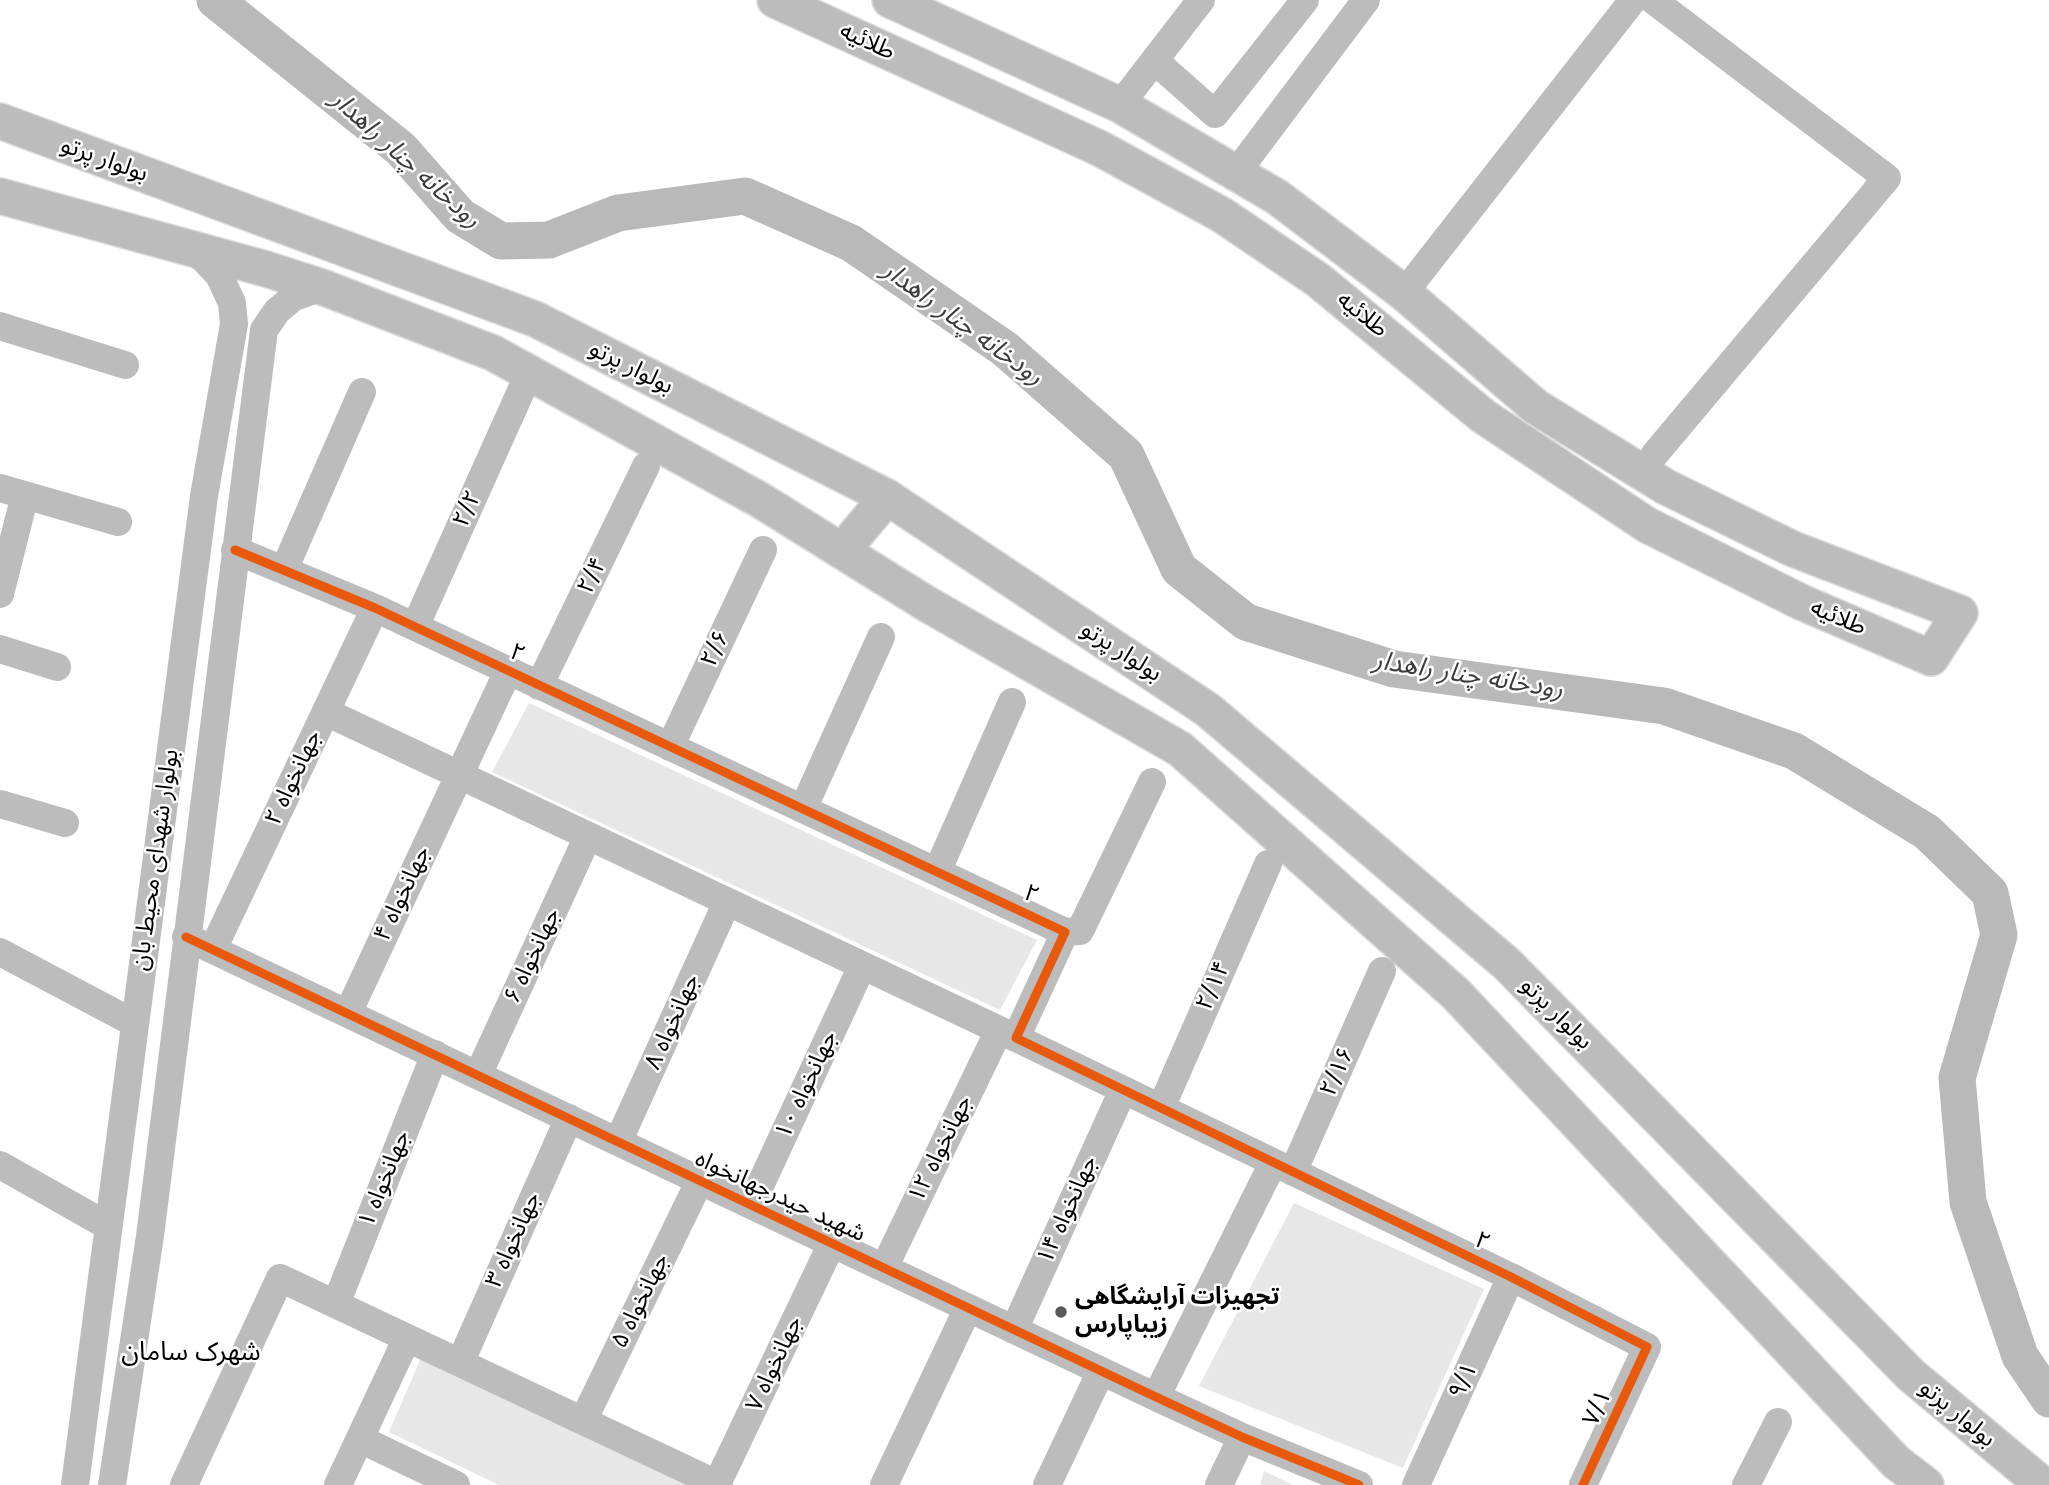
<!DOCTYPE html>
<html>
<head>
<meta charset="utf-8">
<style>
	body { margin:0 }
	canvas { display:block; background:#fff }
</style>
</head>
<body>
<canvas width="2049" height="1485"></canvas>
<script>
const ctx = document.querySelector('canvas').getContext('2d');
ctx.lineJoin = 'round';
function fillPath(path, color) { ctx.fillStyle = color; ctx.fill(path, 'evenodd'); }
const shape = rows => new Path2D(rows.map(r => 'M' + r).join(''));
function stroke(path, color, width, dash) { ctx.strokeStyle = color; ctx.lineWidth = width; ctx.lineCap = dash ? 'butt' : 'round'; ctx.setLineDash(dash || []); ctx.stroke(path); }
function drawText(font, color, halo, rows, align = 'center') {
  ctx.font = font + ' "DM Sans","Noto Sans Arabic",sans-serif'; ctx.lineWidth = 5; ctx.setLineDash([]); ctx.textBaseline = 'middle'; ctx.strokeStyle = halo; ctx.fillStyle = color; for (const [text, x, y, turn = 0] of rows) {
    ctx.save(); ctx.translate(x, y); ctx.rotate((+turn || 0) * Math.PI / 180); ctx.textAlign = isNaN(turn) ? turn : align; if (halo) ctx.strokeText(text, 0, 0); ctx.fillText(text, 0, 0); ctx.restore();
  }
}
fillPath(shape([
	[529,703,1037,940,1000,1010,492,772],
	[1294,1203,1484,1289,1403,1468,1199,1386],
	[421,1358,686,1485,499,1485,389,1432],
	[1264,1471,1293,1485,1260,1485]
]), '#e7e7e7');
stroke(shape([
	[215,0,401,149,460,216,501,241,549,240,618,213,745,196,851,243,1005,349,1126,455,1179,569,1246,622,1394,669,1664,706,1794,751,1927,832,1990,893,1999,935,1957,1078,1968,1202,2020,1356,2049,1399]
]), '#b9b9b9', 37);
const major = shape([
	[775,0,1099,148,1222,215,1318,280,1483,416,1647,525,1801,602,1931,658,1960,613,1793,549,1666,487,1536,407,1404,293,1277,197,1120,105,890,0],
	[0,121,535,319,887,497,1208,710,1507,964,1911,1375,2043,1485],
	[0,196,266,269,322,287,493,353,760,500,927,604,1180,749,1456,994,1896,1462,1926,1485],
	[842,551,887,497]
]);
stroke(major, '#dbdbdb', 38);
stroke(shape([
	[1653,0,1887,178,1655,454],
	[1155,61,1215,114,1305,0],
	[1120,105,1201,0],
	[1236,173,1366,0],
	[1404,293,1633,0],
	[0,326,125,365],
	[0,488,118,522],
	[235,550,375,608,1065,932,1016,1038,1511,1277,1647,1347,1583,1485],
	[284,570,362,392],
	[0,594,25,495],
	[415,627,521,391],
	[0,649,57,667],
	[539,686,646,466],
	[326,712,1016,1038],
	[670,747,763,550],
	[0,804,65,823],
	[803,809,881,637],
	[937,872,1012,702],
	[1065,932,1080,931,1152,782],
	[186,937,1156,1397,1242,1437,1359,1485],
	[213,949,375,608],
	[0,952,134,1023],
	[348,1013,508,671],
	[478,1075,588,836],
	[1161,1108,1268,864],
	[618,1142,727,902],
	[0,1165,108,1226],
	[1293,1172,1382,971],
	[751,1205,862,966],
	[884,1268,999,1030],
	[336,1304,435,1054],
	[1014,1330,1123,1090],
	[460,1363,569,1118],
	[1156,1397,1273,1163],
	[583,1421,700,1180],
	[360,1439,456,1485],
	[717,1484,832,1243],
	[75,1485,204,496,234,324,232,303,219,275,193,248],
	[112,1485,150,1236,264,330,277,311,294,297,322,287],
	[184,1485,280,1278,719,1485],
	[338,1485,407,1338],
	[884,1485,968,1308],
	[1047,1485,1101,1371],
	[1219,1485,1242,1437],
	[1416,1485,1511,1277],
	[1746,1485,1778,1422]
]), '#bcbcbc', 28);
stroke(major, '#bcbcbc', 35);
stroke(shape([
	[235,550,375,608,1065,932,1016,1038,1511,1277,1647,1347,1583,1485],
	[186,937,1156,1397,1242,1437,1359,1485]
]), '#e8590c', 9);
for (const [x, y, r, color] of [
	[1061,1312,7,"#595959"]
]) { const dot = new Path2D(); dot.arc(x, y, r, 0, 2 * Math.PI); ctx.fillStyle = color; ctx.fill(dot); stroke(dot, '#fff', 2.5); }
drawText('24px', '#000', '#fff', [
	["طلائیه",867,42,25],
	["بولوار پرتو",104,160,20],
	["طلائیه",1362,315,39],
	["بولوار پرتو",631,368,27],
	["۲/۲",468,509,-66],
	["۲/۴",593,576,-64],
	["طلائیه",1838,618,23],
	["۲/۶",716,649,-65],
	["بولوار پرتو",1121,652,33],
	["۲",517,654,25],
	["جهانخواه ۲",294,778,-65],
	["بولوار شهدای محیط بان",156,860,-82],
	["جهانخواه ۴",403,894,-65],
	["۲",1031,895,25],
	["جهانخواه ۶",533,956,-65],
	["۲/۱۴",1214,986,-66],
	["بولوار پرتو",1556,1014,45],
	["جهانخواه ۸",673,1022,-66],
	["۲/۱۶",1338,1072,-66],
	["جهانخواه ۱۰",807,1085,-65],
	["جهانخواه ۱۲",941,1149,-64],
	["جهانخواه ۱",385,1179,-68],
	["شهید حیدرجهانخواه",780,1197,25],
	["جهانخواه ۱۴",1068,1210,-66],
	["جهانخواه ۳",514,1240,-66],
	["۲",1482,1242,26],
	["جهانخواه ۵",641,1301,-64],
	["جهانخواه ۷",775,1364,-65],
	["۹/۱",1464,1381,-65],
	["۷/۱",1598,1408,-65],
	["بولوار پرتو",1957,1414,40]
]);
drawText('bold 24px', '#000', '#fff', [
	["تجهیزات آرایشگاهی",1075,1298],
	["زیباپارس",1075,1326]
], 'left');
drawText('italic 26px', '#3c3c3c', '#fff', [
	["رودخانه چنار راهدار",405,160,42],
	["رودخانه چنار راهدار",962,324,36],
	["رودخانه چنار راهدار",1468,676,9]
]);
drawText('26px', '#000', '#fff', [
	["شهرک سامان",191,1353]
]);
</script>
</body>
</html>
